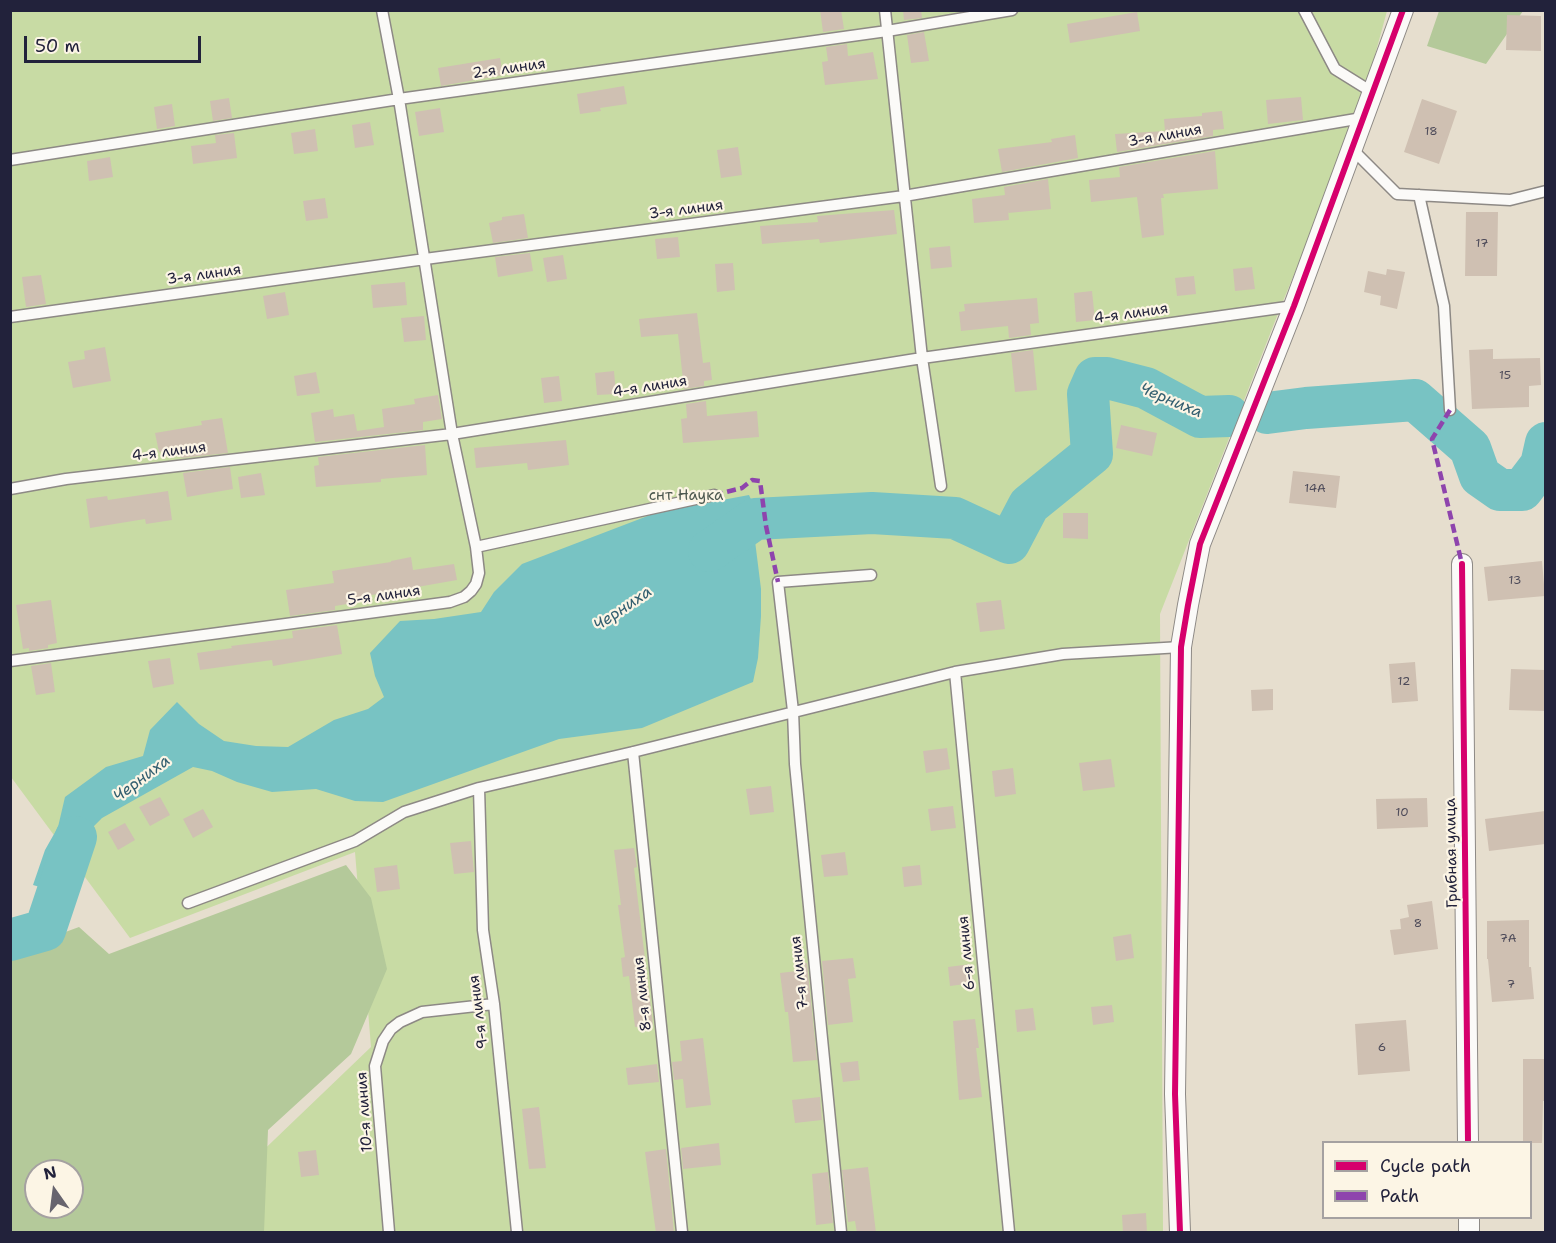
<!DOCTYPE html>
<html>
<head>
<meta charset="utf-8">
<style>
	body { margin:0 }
	#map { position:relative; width:1556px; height:1243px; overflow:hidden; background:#e6dece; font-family:"Shantell Sans",sans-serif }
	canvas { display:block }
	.frame { position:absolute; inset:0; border:12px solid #22223b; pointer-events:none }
	.legend { position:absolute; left:1322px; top:1141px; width:210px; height:78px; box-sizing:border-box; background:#fcf5e5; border:2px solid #a5a1a1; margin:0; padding:8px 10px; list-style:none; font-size:18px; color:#22223b }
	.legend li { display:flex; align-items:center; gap:12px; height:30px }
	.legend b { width:30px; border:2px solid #a5a1a1 }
	.north { position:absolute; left:24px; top:1159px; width:60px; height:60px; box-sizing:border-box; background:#fcf5e5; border:2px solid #a5a1a1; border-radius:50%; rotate:346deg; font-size:16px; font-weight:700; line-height:24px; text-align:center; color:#22223b }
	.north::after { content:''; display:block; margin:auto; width:21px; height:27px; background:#67646e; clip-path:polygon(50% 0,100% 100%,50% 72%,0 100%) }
	.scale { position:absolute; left:24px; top:36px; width:177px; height:27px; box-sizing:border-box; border:3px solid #22223b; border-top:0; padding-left:8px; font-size:18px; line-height:21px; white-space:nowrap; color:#22223b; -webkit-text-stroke:4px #fcf5e5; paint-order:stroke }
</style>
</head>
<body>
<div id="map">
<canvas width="1556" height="1243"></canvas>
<div class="frame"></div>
<ul class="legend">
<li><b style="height:8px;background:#d6006c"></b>Cycle path</li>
<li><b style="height:8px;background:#8e44ad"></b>Path</li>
</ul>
<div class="north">N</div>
<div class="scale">50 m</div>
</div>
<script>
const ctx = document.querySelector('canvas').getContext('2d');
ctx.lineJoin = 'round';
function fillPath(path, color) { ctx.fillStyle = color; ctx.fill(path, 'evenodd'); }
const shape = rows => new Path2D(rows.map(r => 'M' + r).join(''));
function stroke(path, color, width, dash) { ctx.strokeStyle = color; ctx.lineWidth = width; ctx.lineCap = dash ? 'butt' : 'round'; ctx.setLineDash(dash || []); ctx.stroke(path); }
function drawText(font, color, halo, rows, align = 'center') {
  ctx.font = font + ' "Shantell Sans",sans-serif'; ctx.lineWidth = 4.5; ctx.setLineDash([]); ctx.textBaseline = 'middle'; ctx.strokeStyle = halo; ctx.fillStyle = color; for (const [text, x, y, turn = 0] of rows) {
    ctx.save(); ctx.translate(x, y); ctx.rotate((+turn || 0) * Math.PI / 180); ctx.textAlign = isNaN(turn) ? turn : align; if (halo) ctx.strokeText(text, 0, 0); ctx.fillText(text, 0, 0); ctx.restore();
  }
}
fillPath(shape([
	[11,11,1387,11,1355,128,1281,306,1160,614,1163,1232,262,1232,250,1163,371,1047,355,852,130,938,11,777]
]), '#c8dba4');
fillPath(shape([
	[1439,11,1523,11,1486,64,1427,46],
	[346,865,371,898,387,969,351,1054,268,1130,264,1232,11,1232,11,952,79,927,109,954],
	[36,1171,72,1171,72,1207,36,1207]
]), '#b4c99a');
fillPath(shape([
	[749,495,756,510,754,533,761,589,761,616,758,658,753,682,642,728,559,739,383,802,355,801,316,789,272,792,237,782,212,771,193,767,102,818,88,832,57,892,33,885,45,850,58,827,65,797,106,767,143,756,150,730,177,702,199,724,224,741,256,746,288,747,334,720,368,709,384,697,375,676,370,653,400,621,434,619,481,612,494,592,522,564,658,512]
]), '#78c3c3');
stroke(shape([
	[1267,413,1306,408,1415,400,1470,448,1480,476,1500,490,1522,490,1541,465,1546,443],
	[709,551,755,519,872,513,955,518,1009,543,1029,505,1092,454,1088,394,1095,378,1107,378,1146,388,1200,417,1229,416],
	[10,940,45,930,76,837]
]), '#78c3c3', 42);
fillPath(shape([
	[820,10,841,10,844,29,823,32],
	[903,10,921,10,922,18,904,20],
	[1137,12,1140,31,1070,43,1067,24],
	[1507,15,1541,16,1541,51,1506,50],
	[924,32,929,61,911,63,907,35],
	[847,44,848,56,873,52,878,79,825,85,822,62,828,61,826,47],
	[500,58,503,75,441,86,438,68],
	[624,86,627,104,600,108,601,111,580,114,577,94],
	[1301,97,1303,120,1268,124,1266,100],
	[229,98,232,118,213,121,210,101],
	[1422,99,1457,111,1439,164,1404,152],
	[172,104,175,126,157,129,154,107],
	[440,108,444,132,419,136,415,112],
	[1222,111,1224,129,1213,130,1213,136,1117,152,1115,134,1165,131,1164,119,1202,116,1202,113],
	[370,122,374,145,355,148,352,125],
	[315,129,318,151,294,154,291,133],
	[234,133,237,158,193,164,191,146,216,143,215,135],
	[1075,135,1078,158,1002,172,998,149,1052,142,1051,139],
	[738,147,742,175,721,178,717,150],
	[1215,151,1218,189,1163,194,1164,198,1161,198,1164,235,1142,238,1137,197,1091,202,1089,180,1120,177,1119,167],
	[110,157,113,177,89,181,87,161],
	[1048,179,1051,209,1008,213,1008,210,1009,220,974,223,972,199,1005,195,1004,187],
	[325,198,328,218,306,221,303,201],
	[894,210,897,234,820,243,819,239,762,244,760,226,818,222,817,216],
	[1466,212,1498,212,1497,276,1465,276],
	[524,214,528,238,493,243,489,223,502,220,502,217],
	[678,237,680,257,657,259,655,239],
	[950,246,952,267,931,269,929,248],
	[530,253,533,271,498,277,495,257],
	[563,255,567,279,547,282,543,258],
	[733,263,735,290,717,292,715,264],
	[1252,267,1255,289,1235,291,1233,269],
	[1387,269,1405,272,1397,309,1380,305,1381,296,1364,292,1368,271,1386,275],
	[41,275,46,304,26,307,22,277],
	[1194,276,1196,294,1177,296,1175,278],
	[405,282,407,305,373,308,371,285],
	[1092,291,1095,320,1076,322,1074,293],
	[285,292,289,315,267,319,263,296],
	[1037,298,1039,323,1030,324,1031,335,1009,338,1008,326,961,331,959,312,965,311,964,304],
	[697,313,703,363,710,362,712,380,704,381,704,386,684,389,678,334,641,337,639,319],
	[424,316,426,340,404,342,401,318],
	[105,347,111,381,73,388,68,362,85,359,84,351],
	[1493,349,1493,359,1540,358,1541,385,1529,386,1529,407,1472,409,1469,350],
	[1033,350,1037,390,1015,392,1011,353],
	[614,371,616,394,597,395,595,373],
	[316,372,320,393,297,396,294,376],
	[559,376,562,401,544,403,541,378],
	[438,395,442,419,423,422,423,430,315,442,311,413,333,409,334,417,354,414,357,431,384,427,382,409,415,404,414,399],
	[706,401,707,416,757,411,759,437,683,443,681,419,687,418,686,404],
	[222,418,228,453,181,458,179,449,159,452,155,433,202,425,201,421],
	[1121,425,1157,433,1152,456,1116,448],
	[566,440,569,465,528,470,527,463,476,468,474,448],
	[425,445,427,475,381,479,381,482,316,487,314,466,319,465,318,457],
	[230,467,233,489,187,497,183,473],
	[1293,471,1340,476,1336,508,1289,503],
	[261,473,265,495,241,498,238,477],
	[168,491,172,520,146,524,145,519,90,528,86,499,107,496,108,500],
	[1063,513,1088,513,1088,539,1063,538],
	[411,557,413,570,454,564,457,580,366,596,366,601,335,606,335,610,290,616,286,590,334,583,332,571,391,562,391,561],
	[1542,561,1545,596,1488,601,1484,567],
	[51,600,57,643,48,645,48,648,29,651,29,648,23,649,16,605],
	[1001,600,1005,629,980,632,976,603],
	[337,625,342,654,273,666,272,660,200,670,197,653,232,648,231,646,293,638,292,631],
	[170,658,174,684,153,688,148,661],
	[1415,662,1418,701,1392,703,1389,664],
	[51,663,55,692,36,695,31,666],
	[1511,669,1545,670,1545,711,1509,710],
	[1273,689,1273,710,1252,711,1251,690],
	[947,748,950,769,926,773,923,751],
	[1111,759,1115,787,1083,791,1079,763],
	[1013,768,1016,794,995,797,992,771],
	[771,786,774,812,750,815,746,789],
	[160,797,170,815,150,826,139,807],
	[1427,798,1428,827,1377,829,1376,799],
	[953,806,956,828,931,831,928,809],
	[203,809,213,827,193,838,183,819],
	[1545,811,1545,844,1489,851,1485,819],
	[125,823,135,840,118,850,108,832],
	[471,841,474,872,454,874,450,843],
	[634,848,637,867,634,868,653,1025,635,1027,629,976,623,977,621,958,625,957,618,905,621,905,614,850],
	[845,852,848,875,824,877,821,855],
	[397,865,400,889,377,892,374,868],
	[920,865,922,885,904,887,902,867],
	[1432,901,1438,949,1394,955,1390,930,1401,929,1400,919,1409,917,1407,905],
	[1529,920,1529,967,1531,967,1534,999,1492,1002,1488,959,1487,959,1487,921],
	[1131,934,1134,958,1116,961,1113,937],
	[853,958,856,978,848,979,853,1022,828,1025,822,961],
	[805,963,807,963,817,1060,793,1062,788,1012,785,1012,780,973,805,970],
	[971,964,973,983,950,986,948,967],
	[1112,1005,1114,1022,1093,1025,1091,1007],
	[1033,1008,1036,1030,1017,1032,1015,1010],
	[975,1019,979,1048,976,1048,982,1097,959,1100,953,1021],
	[1406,1020,1410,1071,1358,1075,1355,1024],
	[703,1038,711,1105,686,1108,683,1079,674,1080,672,1062,682,1061,680,1041],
	[1523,1059,1545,1059,1545,1101,1543,1101,1542,1143,1523,1143],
	[858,1061,860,1080,843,1082,840,1063],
	[657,1064,659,1082,628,1085,626,1068],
	[820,1097,822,1120,795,1123,792,1100],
	[539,1107,546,1168,529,1169,522,1109],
	[719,1143,721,1165,683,1169,681,1148],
	[666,1149,674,1233,656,1233,645,1152],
	[316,1150,319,1175,301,1177,298,1152],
	[868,1167,876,1233,857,1233,855,1221,848,1222,842,1170],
	[828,1172,833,1223,816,1225,812,1174],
	[1146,1213,1147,1233,1123,1233,1122,1215]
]), '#cfc0b2');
const lane = shape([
	[382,10,399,99,452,434,476,547],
	[885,10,922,358,941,486],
	[1304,10,1335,69,1372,92],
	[1351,148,1397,194,1510,200,1546,191],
	[10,160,399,99,887,31,1012,10],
	[1419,195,1444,306,1450,410],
	[10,317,425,259,904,196,1362,118],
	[10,489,66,479,452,434,922,358,1294,306],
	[10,661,450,602,464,597,471,591,476,584,479,573,476,547,714,495],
	[955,672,1009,1232],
	[633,752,682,1232],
	[479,788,483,930,494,1004,517,1232],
	[188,903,355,841,404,812,479,788,633,752,955,672,1063,654,1181,647],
	[389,1232,375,1066,383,1041,391,1029,400,1022,422,1012,494,1004],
	[841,1232,795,764,793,711,778,582,871,575]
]);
const street = shape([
	[1462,564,1468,1142],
	[1469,1218,1469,1232],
	[1180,1232,1175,1094,1181,647,1188,605,1200,544,1294,306,1403,10]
]);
stroke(lane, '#8d8985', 13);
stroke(street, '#8d8985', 22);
stroke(lane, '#fbfaf8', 10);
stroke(street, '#fbfaf8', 20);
stroke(shape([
	[1450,410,1432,439,1462,564],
	[714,495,742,488,752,480,760,481,766,526,778,582]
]), '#8e44ad', 4.5, [9, 4.5]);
stroke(shape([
	[1462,564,1468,1142],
	[1180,1232,1175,1094,1181,647,1188,605,1200,544,1294,306,1403,10]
]), '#d6006c', 6);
drawText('12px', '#4d4a59', null, [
	["18",1431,132],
	["17",1482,244],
	["15",1505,376],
	["14А",1315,489],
	["13",1515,581],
	["12",1404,682],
	["10",1402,813],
	["8",1418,924],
	["7А",1508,939],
	["7",1511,985],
	["6",1382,1048]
]);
drawText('15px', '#22223b', '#fcf5e5', [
	["2-я линия",509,69,-8],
	["3-я линия",1165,136,-10],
	["3-я линия",686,210,-7],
	["3-я линия",204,275,-8],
	["4-я линия",1131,314,-8],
	["4-я линия",650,387,-9],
	["4-я линия",169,452,-7],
	["5-я линия",384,596,-8],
	["Грибная улица",1452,853,-91],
	["6-я линия",967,953,-95],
	["7-я линия",800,973,-96],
	["8-я линия",643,994,-96],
	["9-я линия",479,1012,-97],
	["10-я линия",365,1112,-94]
]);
drawText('15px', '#4d5950', '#fcf5e5', [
	["снт Наука",686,496]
]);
drawText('italic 16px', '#325e6f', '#fcf5e5', [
	["Черниха",1171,401,23],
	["Черниха",623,609,-34],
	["Черниха",142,779,-37]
]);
</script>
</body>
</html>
